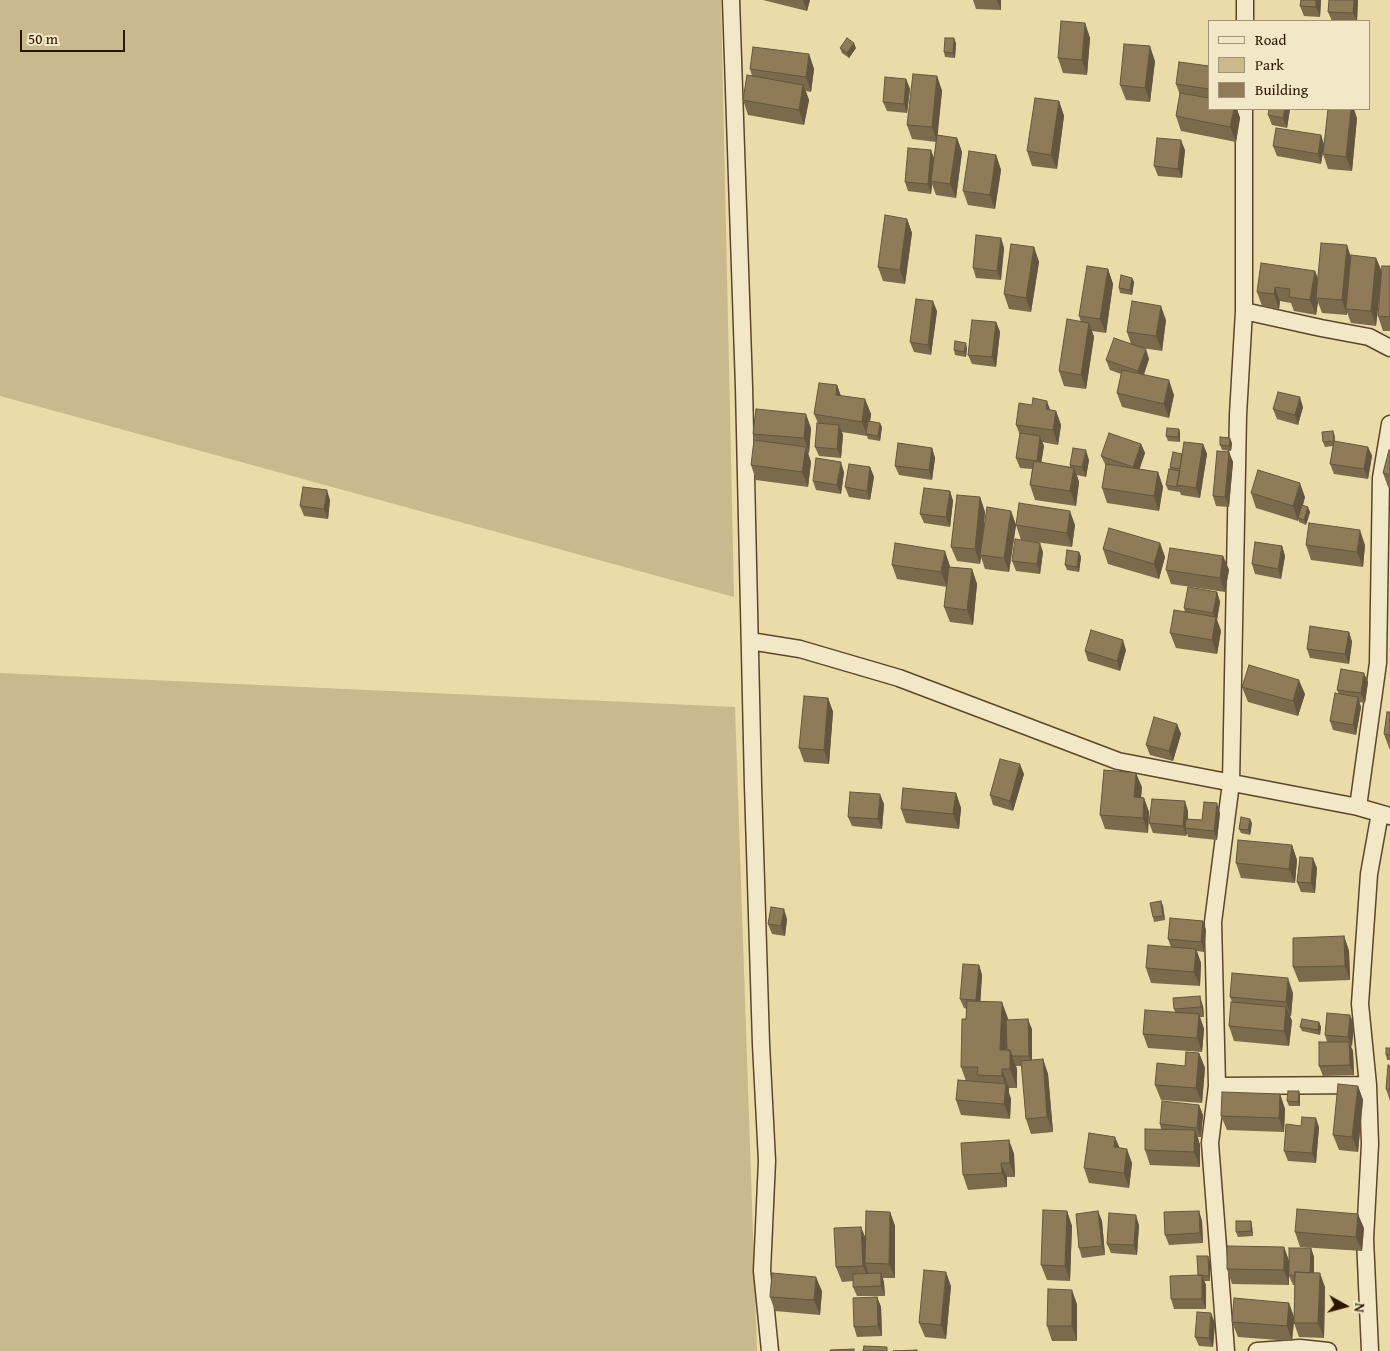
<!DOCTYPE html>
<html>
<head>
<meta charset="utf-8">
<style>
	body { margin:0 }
	#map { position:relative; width:1390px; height:1351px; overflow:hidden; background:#ebdba9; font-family:"Gentium Book Plus",serif }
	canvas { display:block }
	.legend { position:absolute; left:1208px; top:20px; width:162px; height:90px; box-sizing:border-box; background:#f2e8c7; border:1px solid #a29377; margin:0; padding:6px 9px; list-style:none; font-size:15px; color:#2b1400 }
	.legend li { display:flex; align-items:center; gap:10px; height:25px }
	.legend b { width:25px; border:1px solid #a29377 }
	.north { position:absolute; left:1320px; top:1281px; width:50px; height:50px; -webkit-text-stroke:4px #f2e8c7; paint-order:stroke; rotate:97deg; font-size:14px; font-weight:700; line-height:20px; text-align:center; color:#2b1400 }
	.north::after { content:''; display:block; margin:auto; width:18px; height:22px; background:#2b1400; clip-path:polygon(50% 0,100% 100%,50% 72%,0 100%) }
	.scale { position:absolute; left:20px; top:30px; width:105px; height:22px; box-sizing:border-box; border:2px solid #2b1400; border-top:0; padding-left:6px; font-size:15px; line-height:18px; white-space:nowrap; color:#2b1400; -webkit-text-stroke:4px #f2e8c7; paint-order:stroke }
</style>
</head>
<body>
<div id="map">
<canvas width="1390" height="1351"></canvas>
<ul class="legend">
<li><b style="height:6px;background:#f2e8c7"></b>Road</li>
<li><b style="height:14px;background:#cab98c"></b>Park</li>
<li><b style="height:14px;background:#8f7b58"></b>Building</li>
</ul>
<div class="north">N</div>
<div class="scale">50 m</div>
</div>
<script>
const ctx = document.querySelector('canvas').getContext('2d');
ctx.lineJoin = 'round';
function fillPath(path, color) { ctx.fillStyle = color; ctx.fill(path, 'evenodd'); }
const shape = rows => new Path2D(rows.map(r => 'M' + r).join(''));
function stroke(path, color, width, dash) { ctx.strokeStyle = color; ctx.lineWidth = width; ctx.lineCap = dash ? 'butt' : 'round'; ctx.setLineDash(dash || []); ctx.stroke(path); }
fillPath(shape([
	[0,0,721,0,734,597,0,396],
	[0,673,735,707,757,1351,0,1351]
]), '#cab98c');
const minor = shape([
	[731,0,744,387,753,785,761,1044,767,1161,762,1271,770,1351],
	[1245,21,1245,0],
	[1244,311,1321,328,1369,337,1390,348],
	[750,641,800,649,899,678,1118,761,1358,807,1390,816],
	[1358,807,1378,663,1381,478,1390,424],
	[1217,1086,1368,1085],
	[1226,1351,1210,1143,1217,1086,1213,922,1231,783,1238,415,1244,311,1244,109],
	[1257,1351,1300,1348,1328,1351],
	[1370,1351,1365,1239,1370,1144,1368,1085,1360,1004,1369,874,1380,813]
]);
stroke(minor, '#5b462a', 19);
stroke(minor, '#f2e8c7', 16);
fillPath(shape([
	[763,0,810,0,807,11],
	[973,0,1001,0,1001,10,976,9],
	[1301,0,1321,0,1320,17,1304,16,1300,6],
	[1358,0,1357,21,1332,21,1328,12],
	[1085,23,1090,38,1087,75,1063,73,1058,58],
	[956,43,955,58,945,57,944,52],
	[840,48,856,48,849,58,842,53],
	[809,54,814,69,811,92,806,91,809,100,804,125,748,115,743,100,752,76,750,69],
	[1155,61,1150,102,1126,100,1120,85],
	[1209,66,1209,109,1237,109,1240,118,1236,142,1181,131,1176,116,1180,95,1176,84],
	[937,76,942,91,937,135,957,138,962,152,956,198,936,195,932,184,931,194,908,191,905,182,931,150,934,158,936,142,912,139,907,125],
	[906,79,910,89,907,113,887,111,883,102],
	[1059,101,1064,116,1057,169,1032,166,1027,151],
	[1290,109,1287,128,1272,125,1268,115],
	[1357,118,1352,171,1328,169,1323,154,1323,152,1321,164,1277,156,1273,146,1321,135,1324,144],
	[1185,150,1182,178,1158,176,1154,166],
	[996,155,1001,170,995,209,968,205,963,191],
	[907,219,912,233,905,284,883,281,878,267],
	[1001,238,1004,248,1001,280,976,278,973,268],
	[1034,247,1039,262,1031,312,1009,309,1004,294],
	[1351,257,1376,258,1382,272,1376,326,1351,323,1347,312,1347,315,1322,313,1318,302,1316,315,1294,311,1291,303,1280,301,1279,309,1262,306,1257,292,1315,271,1318,279],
	[1390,266,1390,331,1383,331,1378,316],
	[1108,269,1113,284,1106,333,1092,331,1094,337,1086,389,1064,386,1059,371,1081,322,1079,316],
	[1132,278,1134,282,1132,295,1120,293,1119,288],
	[937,311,931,355,914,352,910,342],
	[1166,320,1162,351,1142,348,1149,359,1144,375,1174,395,1169,418,1122,407,1117,393,1121,374,1110,370,1106,360,1131,344,1127,332],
	[996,322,1000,332,996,367,972,364,968,355],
	[967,348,966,357,955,355,954,350],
	[837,385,841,396,865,399,871,414,870,421,882,427,880,441,868,439,867,436,842,432,843,435,841,458,819,456,815,447,818,423,814,414],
	[1303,407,1298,425,1277,419,1273,409],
	[1050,410,1056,411,1061,425,1058,445,1042,442,1044,446,1041,463,1070,467,1070,465,1089,460,1086,477,1077,475,1079,482,1076,506,1035,500,1030,485,1032,469,1020,468,1016,458,1020,435,1016,425],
	[811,428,809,453,808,453,811,462,808,487,756,480,751,465,756,441,753,434],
	[1179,429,1180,433,1180,442,1168,441,1166,436],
	[1333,431,1335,436,1335,442,1368,447,1372,456,1368,479,1334,474,1330,464,1333,446,1325,447,1323,442],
	[1232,443,1231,451,1222,450,1220,445],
	[1141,444,1145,453,1139,469,1158,472,1163,487,1159,511,1107,503,1102,488,1106,466,1101,456],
	[1203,444,1207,454,1200,498,1181,495,1180,492,1168,490,1166,485,1170,470,1170,467,1182,454],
	[932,448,935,458,932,480,899,475,895,466],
	[1229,452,1233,462,1229,507,1216,506,1213,496],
	[870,467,874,477,870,500,849,497,845,487],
	[844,472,841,494,816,490,813,481],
	[1383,473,1390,475,1390,488,1388,487],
	[950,491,953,501,950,527,924,523,920,514],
	[1251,493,1305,497,1303,505,1310,512,1306,525,1299,522,1298,519,1298,521,1256,508],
	[980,497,985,512,984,524,1011,511,1016,525,1009,572,985,569,981,557,980,564,957,561,951,547],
	[330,500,328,519,304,516,300,506],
	[1016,525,1075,525,1072,547,1021,540],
	[1160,543,1165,557,1159,579,1108,564,1103,549],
	[1306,545,1365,545,1363,567,1311,560],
	[1282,546,1285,556,1281,579,1255,574,1252,564],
	[1043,552,1040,574,1016,571,1012,561],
	[1079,552,1081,557,1079,572,1067,570,1065,565],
	[1223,556,1229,570,1225,592,1171,584,1166,570],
	[892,565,950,566,950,567,972,569,977,584,973,625,950,622,944,607,947,587,897,579],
	[1217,592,1220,602,1217,620,1221,631,1217,654,1176,648,1170,633,1185,612,1184,608],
	[1349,632,1352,642,1349,664,1310,658,1307,649],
	[1126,650,1120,671,1088,661,1085,651],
	[1368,682,1365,703,1359,702,1361,707,1356,735,1333,730,1330,721,1339,694,1337,690],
	[1242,687,1305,694,1298,716,1248,702],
	[828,698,833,712,829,764,804,762,799,748],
	[1177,724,1181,734,1173,761,1150,755,1146,745],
	[1384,734,1390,735,1390,749,1389,748],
	[1024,774,1013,811,993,805,990,795],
	[1142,787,1141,797,1144,798,1149,812,1148,833,1105,829,1100,815],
	[956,793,961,808,959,829,906,823,901,809],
	[884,804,882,829,852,826,848,817],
	[1188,811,1188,819,1202,820,1220,813,1217,840,1188,837,1187,833,1186,836,1153,833,1149,823],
	[1252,823,1250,835,1241,833,1239,829],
	[1292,845,1297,860,1295,883,1241,878,1236,863],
	[1317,868,1315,893,1301,892,1297,882],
	[1161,901,1163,906,1165,920,1154,922,1153,917],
	[787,919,785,936,772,934,768,924],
	[1203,921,1206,930,1204,952,1197,951,1201,963,1200,986,1151,983,1146,968,1171,947,1168,939],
	[1344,936,1349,951,1350,980,1299,982,1293,967],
	[979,965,982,975,980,1001,1008,1020,1032,1029,1032,1060,1043,1059,1048,1074,1053,1132,1031,1134,1026,1119,1022,1066,1016,1066,1017,1069,1017,1088,1009,1088,1009,1093,1011,1099,1010,1119,961,1115,956,1100,966,1081,961,1067,966,1019,967,1009,964,1008,960,999],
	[1293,993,1291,1016,1290,1016,1292,1021,1289,1046,1234,1041,1229,1026,1232,1002,1230,997],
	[1203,1006,1204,1017,1200,1017,1204,1029,1202,1052,1148,1048,1143,1034,1175,1012,1174,1009],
	[1319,1022,1321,1027,1320,1035,1302,1031,1300,1027],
	[1354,1024,1351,1047,1353,1051,1354,1075,1323,1076,1319,1066,1327,1042,1325,1035],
	[1390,1048,1390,1060,1387,1060,1386,1055],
	[1199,1053,1205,1068,1202,1103,1161,1100,1155,1085,1185,1066],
	[1390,1066,1390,1101,1386,1089],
	[1358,1086,1363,1100,1358,1152,1339,1150,1333,1135],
	[1299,1091,1300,1096,1300,1106,1289,1106,1287,1101],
	[1280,1094,1285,1109,1284,1132,1227,1130,1221,1116],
	[1199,1105,1203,1115,1201,1137,1198,1137,1200,1145,1200,1167,1150,1165,1145,1150,1161,1129,1160,1124],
	[1301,1126,1319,1127,1316,1163,1288,1161,1284,1151],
	[1009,1140,1014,1154,1015,1177,1007,1177,1007,1187,968,1190,963,1175],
	[1119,1148,1132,1163,1129,1188,1089,1183,1084,1168],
	[1067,1211,1072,1226,1070,1281,1047,1280,1041,1265],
	[1098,1211,1102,1221,1105,1255,1082,1258,1079,1248],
	[1199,1211,1202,1221,1203,1243,1169,1245,1165,1235],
	[890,1212,895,1226,895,1278,883,1278,884,1283,885,1296,857,1296,853,1287,853,1281,842,1282,836,1267],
	[1251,1221,1252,1226,1253,1236,1238,1237,1236,1232],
	[1139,1225,1137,1255,1111,1253,1107,1244],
	[1364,1228,1362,1251,1300,1247,1295,1232],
	[1284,1247,1289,1261,1311,1248,1314,1257,1314,1273,1325,1287,1324,1338,1299,1337,1294,1323,1292,1341,1238,1337,1232,1322,1289,1303,1294,1317,1295,1285,1293,1285,1289,1276,1289,1285,1232,1284,1227,1269],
	[1210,1261,1210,1281,1204,1281,1206,1285,1206,1309,1174,1309,1171,1299,1198,1275],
	[951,1286,946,1339,925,1337,919,1323],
	[822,1291,820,1315,775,1311,770,1297],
	[877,1297,881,1307,882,1336,857,1337,854,1327],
	[1077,1304,1077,1341,1052,1341,1047,1326],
	[1215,1323,1213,1347,1199,1346,1195,1337]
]), '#7b6a4c');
fillPath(shape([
	[803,0,810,0,807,11],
	[997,0,1001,0,1001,10],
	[1316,0,1321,0,1320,17,1316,7],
	[1354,0,1358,0,1357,21,1353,13],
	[1085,23,1090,38,1087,75,1082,60],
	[954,38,956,43,955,58,953,53],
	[854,43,856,48,849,58,847,53],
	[1150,46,1155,61,1150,102,1145,88],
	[809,54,814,69,811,92,806,77],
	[937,76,942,91,937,142,932,127],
	[906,79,910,89,907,113,904,104],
	[803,85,809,100,804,125,799,110],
	[1059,101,1064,116,1057,169,1051,155],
	[1234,109,1237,109,1240,118,1236,142,1230,127],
	[1285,109,1290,109,1287,128,1283,118],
	[1351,109,1354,109,1357,118,1352,171,1346,157],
	[1321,135,1324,145,1321,164,1318,154],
	[957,138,962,152,956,198,950,184],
	[1181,140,1185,150,1182,178,1178,169],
	[931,150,934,160,931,181,932,184,931,194,928,184],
	[996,155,1001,170,995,209,990,195],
	[907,219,912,233,905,284,900,270],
	[1001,238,1004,248,1001,280,997,271],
	[1347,245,1352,260,1346,309,1347,312,1347,315,1342,300],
	[1034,247,1039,262,1031,312,1026,298],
	[1376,258,1382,272,1376,326,1371,311],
	[1108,269,1113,284,1106,333,1100,319],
	[1315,271,1320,285,1316,298,1318,302,1316,315,1310,300],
	[1132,278,1134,282,1132,295,1130,290],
	[1275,287,1280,301,1279,309,1274,294],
	[933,301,937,311,931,355,928,345],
	[1161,306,1166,320,1162,351,1156,336],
	[996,322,1000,332,996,367,992,357],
	[1089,323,1094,337,1086,389,1081,375],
	[966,343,967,348,966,357,964,352],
	[1146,349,1149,359,1141,381,1138,371],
	[1169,380,1174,395,1169,418,1164,404],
	[837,385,842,400,836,395],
	[1300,397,1303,407,1298,425,1295,415],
	[865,399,871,414,868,435,867,435,862,422],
	[1047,401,1052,415,1046,409],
	[1056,411,1061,425,1058,445,1053,430],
	[806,414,811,428,809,453,804,438],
	[880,423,882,427,880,441,878,436],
	[839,425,843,435,841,458,837,449],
	[1179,429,1180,433,1180,442,1178,437],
	[1040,436,1044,446,1040,470,1037,461],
	[1230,438,1232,443,1231,451,1229,446],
	[1141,444,1145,453,1137,477,1133,467],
	[1203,444,1207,454,1200,498,1196,488],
	[806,447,811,462,808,487,802,472],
	[1368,447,1372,456,1368,479,1364,469],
	[932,448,935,458,932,480,929,470],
	[1086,450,1089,460,1086,477,1082,467],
	[1229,452,1233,462,1229,507,1225,497],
	[841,462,844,472,841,494,837,485],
	[870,467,874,477,870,500,867,491],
	[1074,468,1079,482,1076,506,1070,491],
	[1158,472,1163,487,1159,511,1154,496],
	[1300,483,1305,497,1299,518,1298,518,1298,521,1293,506],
	[327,490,330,500,328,519,324,509],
	[950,491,953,501,950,527,946,517],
	[980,497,985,512,981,555,980,555,981,557,980,564,975,549],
	[1308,507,1310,512,1306,525,1304,520],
	[1011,511,1016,525,1009,572,1004,558],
	[1070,511,1075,525,1072,547,1067,533],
	[1360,530,1365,545,1363,567,1357,552],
	[1040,543,1043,552,1040,574,1037,564],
	[1160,543,1165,557,1159,579,1154,564],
	[1282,546,1285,556,1281,579,1278,569],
	[945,551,950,566,947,587,941,572],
	[1079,552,1081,557,1079,572,1077,567],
	[1223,556,1229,570,1225,592,1220,578],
	[972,569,977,584,973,625,967,610],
	[1217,592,1220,602,1217,620,1221,631,1217,654,1212,640,1215,619,1213,613],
	[1349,632,1352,642,1349,664,1345,654],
	[1123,640,1126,650,1120,671,1117,661],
	[1364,673,1368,682,1365,703,1361,693],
	[1299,680,1305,694,1298,716,1293,701],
	[1358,697,1361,707,1356,735,1353,725],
	[828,698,833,712,829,764,824,750],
	[1177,724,1181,734,1173,761,1169,751],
	[1020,764,1024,774,1013,811,1010,801],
	[1136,773,1142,787,1140,811,1134,797],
	[956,793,961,808,959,829,953,814],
	[880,794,884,804,882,829,878,819],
	[1144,798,1149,812,1148,833,1143,818],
	[1185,801,1188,811,1187,828,1185,828,1187,833,1186,836,1183,826],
	[1217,803,1220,813,1217,840,1214,831],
	[1250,819,1252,823,1250,835,1248,830],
	[1292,845,1297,860,1295,883,1289,869],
	[1313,858,1317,868,1315,893,1311,883],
	[1161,901,1163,906,1165,920,1163,916],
	[784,909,787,919,785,936,781,926],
	[1203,921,1206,930,1204,952,1201,942],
	[1344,936,1349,951,1350,980,1345,966],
	[1196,949,1201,963,1200,986,1194,972],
	[979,965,982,975,980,1009,976,1000],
	[1288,978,1293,993,1291,1016,1286,1002],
	[1200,996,1203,1006,1204,1017,1201,1007],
	[1002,1002,1009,1021,1007,1069,1000,1050],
	[1286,1007,1292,1021,1289,1046,1284,1031],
	[1199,1014,1204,1029,1202,1052,1197,1038],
	[1350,1015,1354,1024,1352,1047,1348,1037],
	[1028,1019,1032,1029,1032,1065,1029,1056],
	[1319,1022,1321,1027,1320,1035,1318,1030],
	[1349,1042,1353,1051,1354,1075,1350,1065],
	[1010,1050,1017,1069,1017,1088,1010,1069],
	[1199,1053,1205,1068,1202,1103,1196,1088],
	[1043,1059,1048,1074,1053,1132,1047,1117],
	[1002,1069,1009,1088,1009,1093,1011,1099,1010,1119,1004,1104,1006,1086,1002,1076],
	[1358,1086,1363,1100,1358,1152,1352,1137],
	[1299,1091,1300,1096,1300,1106,1298,1102],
	[1280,1094,1285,1109,1284,1132,1279,1118],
	[1199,1105,1203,1115,1201,1137,1197,1128],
	[1316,1118,1319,1127,1316,1163,1312,1153],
	[1195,1130,1200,1145,1200,1167,1194,1152],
	[1115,1137,1121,1151,1114,1147],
	[1009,1140,1014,1154,1015,1177,1010,1163],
	[1127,1149,1132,1163,1129,1188,1124,1173],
	[1001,1163,1007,1177,1007,1187,1002,1173],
	[1067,1211,1072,1226,1070,1281,1065,1266],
	[1098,1211,1102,1221,1105,1255,1102,1246],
	[1199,1211,1202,1221,1203,1243,1200,1233],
	[890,1212,895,1226,895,1278,889,1264],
	[1358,1214,1364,1228,1362,1251,1356,1237],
	[1136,1215,1139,1225,1137,1255,1134,1245],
	[1251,1221,1252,1226,1253,1236,1251,1231],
	[861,1227,867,1241,865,1263,868,1272,869,1280,863,1266],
	[1284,1247,1289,1261,1289,1285,1284,1270],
	[1311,1248,1314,1257,1314,1285,1310,1276],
	[1208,1256,1210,1261,1210,1281,1209,1276],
	[946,1272,951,1286,946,1339,941,1325],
	[881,1273,884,1283,885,1296,881,1286],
	[1320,1273,1325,1287,1324,1338,1318,1323],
	[1202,1275,1206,1285,1206,1309,1202,1299],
	[816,1277,822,1291,820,1315,814,1300],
	[1072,1290,1077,1304,1077,1341,1072,1326],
	[877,1297,881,1307,882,1336,878,1326],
	[1289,1303,1294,1317,1292,1341,1287,1326],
	[1211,1313,1215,1323,1213,1347,1209,1338]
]), '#64563e');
const building = shape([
	[1301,0,1316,0,1316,7,1300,6,1301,0],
	[1329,0,1354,0,1353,13,1328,12,1329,0],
	[1061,21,1085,23,1082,60,1058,58,1061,21],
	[847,38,854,43,847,53,840,48,847,38],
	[945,38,954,38,953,53,944,52,945,38],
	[1124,44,1150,46,1145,88,1120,85,1124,44],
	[753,47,809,54,806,77,750,69,753,47],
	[1179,62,1209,66,1209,89,1176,84,1179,62],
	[913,74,937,76,932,127,907,125,913,74],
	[747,75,803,85,799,110,743,100,747,75],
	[885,77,906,79,904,104,883,102,885,77],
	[1180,93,1209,98,1209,109,1234,109,1230,127,1176,116,1180,93],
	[1035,98,1059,101,1051,155,1027,151,1035,98],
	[1269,109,1285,109,1283,118,1268,115,1269,109],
	[1328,109,1351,109,1346,157,1323,154,1328,109],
	[1276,128,1321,135,1318,154,1273,146,1276,128],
	[937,135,957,138,950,184,931,181,937,135],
	[1157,138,1181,140,1178,169,1154,166,1157,138],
	[908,148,931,150,928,184,905,182,908,148],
	[969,151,996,155,990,195,963,191,969,151],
	[885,215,907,219,900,270,878,267,885,215],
	[976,235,1001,238,997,271,973,268,976,235],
	[1321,243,1347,245,1342,300,1316,298,1321,243],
	[1011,244,1034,247,1026,298,1004,294,1011,244],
	[1351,255,1376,258,1371,311,1346,309,1351,255],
	[1261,263,1315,271,1310,300,1289,297,1290,289,1275,287,1274,294,1257,292,1261,263],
	[1087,266,1108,269,1100,319,1079,316,1087,266],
	[1382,266,1390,266,1390,317,1378,316,1382,266],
	[1121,275,1132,278,1130,290,1119,288,1121,275],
	[916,299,933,301,928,345,910,342,916,299],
	[1132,301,1161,306,1156,336,1127,332,1132,301],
	[1067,319,1089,323,1081,375,1059,371,1067,319],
	[972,320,996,322,992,357,968,355,972,320],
	[1114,338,1146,349,1138,371,1106,360,1114,338],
	[955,341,966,343,964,352,954,350,955,341],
	[1122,370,1169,380,1164,404,1117,393,1122,370],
	[819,383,837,385,836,395,865,399,862,422,814,414,819,383],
	[1278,392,1300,397,1295,415,1273,409,1278,392],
	[1033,398,1047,401,1046,409,1056,411,1053,430,1016,425,1019,403,1032,405,1033,398],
	[756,409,806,414,804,438,753,434,756,409],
	[868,421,880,423,878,436,866,434,868,421],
	[817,423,839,425,837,449,815,447,817,423],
	[1167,428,1179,429,1178,437,1166,436,1167,428],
	[1333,431,1334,441,1323,442,1322,432,1333,431],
	[1020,433,1040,436,1037,461,1016,458,1020,433],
	[1109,433,1141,444,1133,467,1101,456,1109,433],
	[1220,437,1230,438,1229,446,1220,445,1220,437],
	[754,440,806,447,802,472,751,465,754,440],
	[1334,441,1368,447,1364,469,1330,464,1334,441],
	[1184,442,1203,444,1196,488,1177,485,1184,442],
	[898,443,932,448,929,470,895,466,898,443],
	[1073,448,1086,450,1082,467,1070,465,1073,448],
	[1389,450,1390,450,1390,475,1383,473,1389,450],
	[1217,451,1229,452,1225,497,1213,496,1217,451],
	[1173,452,1182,454,1180,469,1170,467,1173,452],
	[816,458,841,462,837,485,813,481,816,458],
	[1034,461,1074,468,1070,491,1030,485,1034,461],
	[849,464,870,467,867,491,845,487,849,464],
	[1106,464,1158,472,1154,496,1102,488,1106,464],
	[1169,469,1180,471,1177,485,1178,487,1166,485,1169,469],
	[1258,470,1300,483,1293,506,1251,493,1258,470],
	[303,487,327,490,324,509,300,506,303,487],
	[924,488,950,491,946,517,920,514,924,488],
	[957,495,980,497,975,549,951,547,957,495],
	[1019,503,1070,511,1067,533,1016,525,1019,503],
	[1302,505,1308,507,1304,520,1298,518,1302,505],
	[987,507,1011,511,1004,558,980,555,987,507],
	[1309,523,1360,530,1357,552,1306,545,1309,523],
	[1109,528,1160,543,1154,564,1103,549,1109,528],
	[1015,539,1040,543,1037,564,1012,561,1015,539],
	[1255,542,1282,546,1278,569,1252,564,1255,542],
	[895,543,945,551,941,572,892,565,895,543],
	[1170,548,1223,556,1220,578,1166,570,1170,548],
	[1067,550,1079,552,1077,567,1065,565,1067,550],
	[949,567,972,569,967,610,944,607,949,567],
	[1188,587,1217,592,1213,613,1184,608,1188,587],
	[1174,610,1216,617,1212,640,1170,633,1174,610],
	[1310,626,1349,632,1345,654,1307,649,1310,626],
	[1091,630,1123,640,1117,661,1085,651,1091,630],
	[1249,665,1299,680,1293,701,1242,687,1249,665],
	[1341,669,1364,673,1361,693,1337,690,1341,669],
	[1335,693,1358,697,1353,725,1330,721,1335,693],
	[804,696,828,698,824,750,799,748,804,696],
	[1387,712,1390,712,1390,735,1384,734,1387,712],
	[1154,717,1177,724,1169,751,1146,745,1154,717],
	[1000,759,1020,764,1010,801,990,795,1000,759],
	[1104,770,1136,773,1134,797,1144,798,1143,818,1100,815,1104,770],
	[903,788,956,793,953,814,901,809,903,788],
	[850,792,880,794,878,819,848,817,850,792],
	[1152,799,1185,801,1183,826,1149,823,1152,799],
	[1204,802,1217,803,1214,831,1185,828,1186,819,1202,820,1204,802],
	[1241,817,1250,819,1248,830,1239,829,1241,817],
	[1238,840,1292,845,1289,869,1236,863,1238,840],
	[1300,857,1313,858,1311,883,1297,882,1300,857],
	[1161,901,1163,916,1153,917,1150,903,1161,901],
	[771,907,784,909,781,926,768,924,771,907],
	[1170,918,1203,921,1201,942,1168,939,1170,918],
	[1344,936,1345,966,1293,967,1293,938,1344,936],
	[1148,945,1196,949,1194,972,1146,968,1148,945],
	[963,964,979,965,976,1000,960,999,963,964],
	[1232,973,1288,978,1286,1002,1230,997,1232,973],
	[1200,996,1201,1007,1174,1009,1173,998,1200,996],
	[967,1001,1002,1002,1000,1050,1010,1050,1010,1069,1002,1069,1002,1076,977,1075,978,1067,961,1067,962,1019,966,1019,967,1001],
	[1231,1002,1286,1007,1284,1031,1229,1026,1231,1002],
	[1145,1010,1199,1014,1197,1038,1143,1034,1145,1010],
	[1327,1013,1350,1015,1348,1037,1325,1035,1327,1013],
	[1028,1019,1029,1056,1012,1056,1010,1050,1007,1050,1006,1020,1028,1019],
	[1302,1019,1319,1022,1318,1030,1300,1027,1302,1019],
	[1319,1042,1349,1042,1350,1065,1319,1066,1319,1042],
	[1386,1048,1390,1048,1390,1055,1386,1055,1386,1048],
	[1186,1052,1199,1053,1196,1088,1155,1085,1157,1063,1185,1066,1186,1052],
	[1043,1059,1047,1117,1026,1119,1021,1061,1043,1059],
	[1388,1065,1390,1066,1390,1090,1386,1089,1388,1065],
	[958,1080,1006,1084,1004,1104,956,1100,958,1080],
	[1338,1084,1358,1086,1352,1137,1333,1135,1338,1084],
	[1288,1091,1299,1091,1298,1102,1287,1101,1288,1091],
	[1222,1092,1280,1094,1279,1118,1221,1116,1222,1092],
	[1162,1101,1199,1105,1197,1128,1160,1124,1162,1101],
	[1302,1117,1316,1118,1312,1153,1284,1151,1286,1124,1301,1126,1302,1117],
	[1145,1129,1195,1130,1194,1152,1145,1150,1145,1129],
	[1089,1133,1115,1137,1114,1147,1127,1149,1124,1173,1084,1168,1089,1133],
	[1009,1140,1010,1163,1001,1163,1002,1173,963,1175,961,1143,1009,1140],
	[1297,1209,1358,1214,1356,1237,1295,1232,1297,1209],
	[1043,1210,1067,1211,1065,1266,1041,1265,1043,1210],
	[866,1211,890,1212,889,1264,865,1263,866,1211],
	[1098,1211,1102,1246,1079,1248,1076,1214,1098,1211],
	[1199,1211,1200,1233,1165,1235,1164,1212,1199,1211],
	[1109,1213,1136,1215,1134,1245,1107,1244,1109,1213],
	[1236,1221,1251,1221,1251,1231,1236,1232,1236,1221],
	[861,1227,863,1266,836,1267,834,1228,861,1227],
	[1227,1246,1284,1247,1284,1270,1227,1269,1227,1246],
	[1289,1248,1311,1248,1310,1273,1295,1272,1295,1276,1289,1275,1289,1248],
	[1197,1256,1208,1256,1209,1276,1198,1275,1197,1256],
	[924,1270,946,1272,941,1325,919,1323,924,1270],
	[1295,1272,1320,1273,1318,1323,1294,1323,1295,1272],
	[772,1273,816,1277,814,1300,770,1297,772,1273],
	[881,1273,881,1286,853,1287,853,1274,881,1273],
	[1202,1275,1202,1299,1171,1299,1170,1276,1202,1275],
	[1048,1289,1072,1290,1072,1326,1047,1326,1048,1289],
	[877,1297,878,1326,854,1327,853,1298,877,1297],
	[1234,1298,1289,1303,1287,1326,1232,1322,1234,1298],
	[1197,1312,1211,1313,1209,1338,1195,1337,1197,1312],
	[864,1346,887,1347,887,1351,863,1351,864,1346],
	[854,1349,854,1351,830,1351,830,1350,854,1349],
	[917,1350,917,1351,893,1351,917,1350]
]);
fillPath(building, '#8f7b58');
stroke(building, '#64563e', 1);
</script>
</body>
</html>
